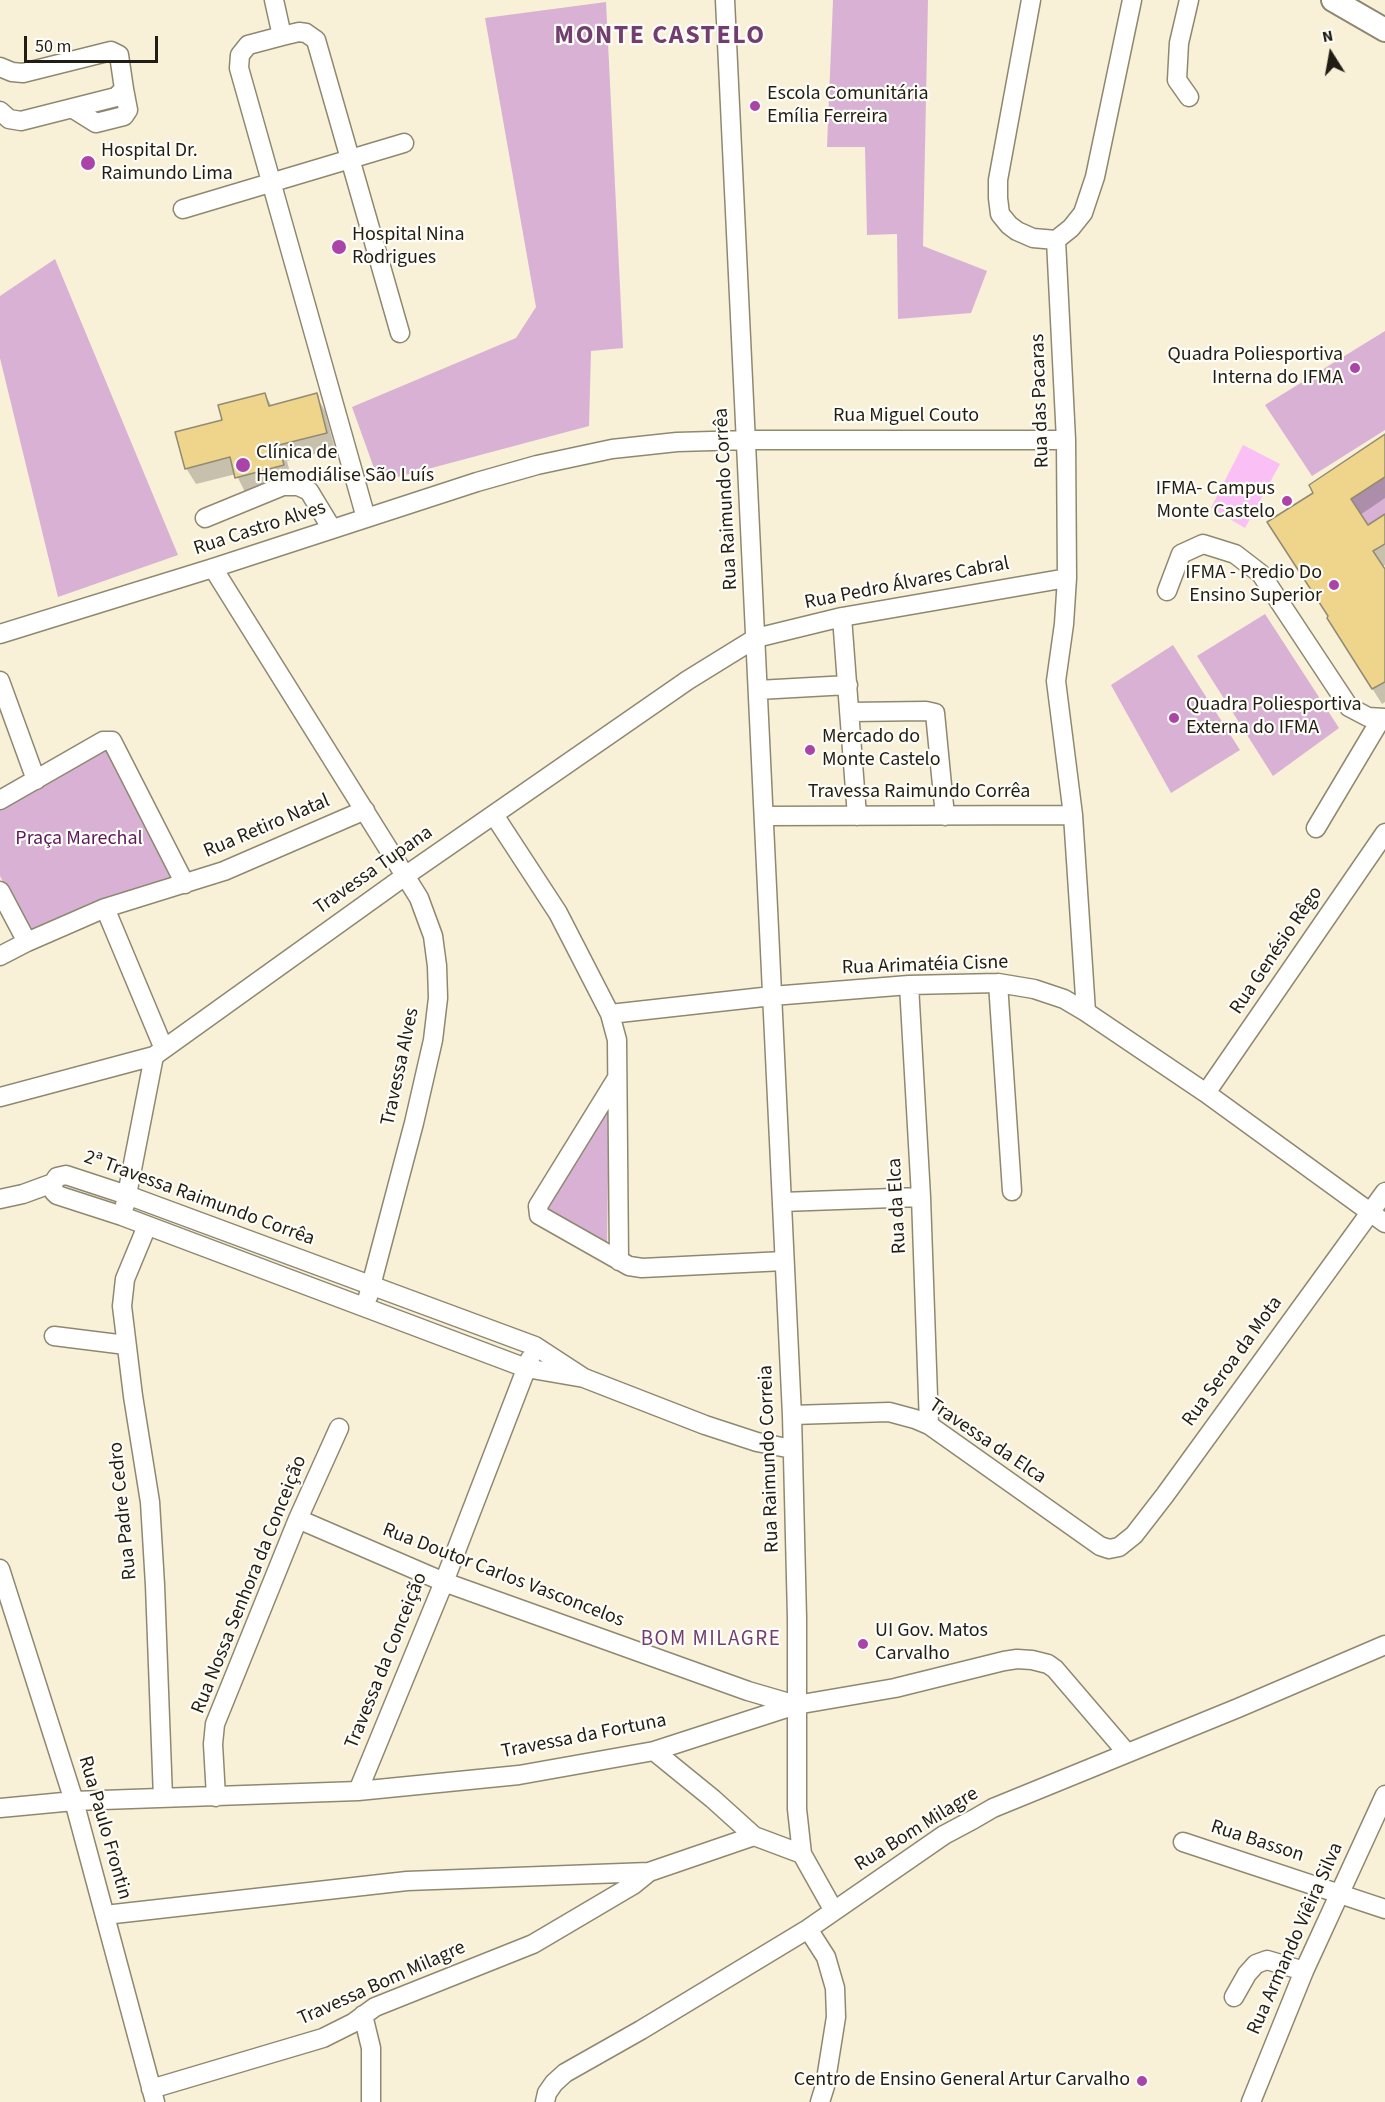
<!DOCTYPE html>
<html>
<head>
<meta charset="utf-8">
<style>
	body { margin:0 }
	#map { position:relative; width:1385px; height:2102px; overflow:hidden; background:#f8f0d7; font-family:"Source Sans 3",sans-serif }
	canvas { display:block }
	.north { position:absolute; left:1301px; top:24px; width:60px; height:60px; -webkit-text-stroke:4px #fffdf8; paint-order:stroke; rotate:349deg; font-size:16px; font-weight:700; line-height:24px; text-align:center; color:#201d14 }
	.north::after { content:''; display:block; margin:auto; width:21px; height:27px; background:#201d14; clip-path:polygon(50% 0,100% 100%,50% 72%,0 100%) }
	.scale { position:absolute; left:24px; top:36px; width:134px; height:27px; box-sizing:border-box; border:3px solid #201d14; border-top:0; padding-left:8px; font-size:18px; line-height:21px; white-space:nowrap; color:#201d14; -webkit-text-stroke:4px #fffdf8; paint-order:stroke }
</style>
</head>
<body>
<div id="map">
<canvas width="1385" height="2102"></canvas>
<div class="north">N</div>
<div class="scale">50 m</div>
</div>
<script>
const ctx = document.querySelector('canvas').getContext('2d');
ctx.lineJoin = 'round';
function fillPath(path, color) { ctx.fillStyle = color; ctx.fill(path, 'evenodd'); }
const shape = rows => new Path2D(rows.map(r => 'M' + r).join(''));
function stroke(path, color, width, dash) { ctx.strokeStyle = color; ctx.lineWidth = width; ctx.lineCap = dash ? 'butt' : 'round'; ctx.setLineDash(dash || []); ctx.stroke(path); }
function drawText(font, color, halo, rows, align = 'center') {
  ctx.font = font + ' "Source Sans 3",sans-serif'; ctx.lineWidth = 4.5; ctx.setLineDash([]); ctx.textBaseline = 'middle'; ctx.strokeStyle = halo; ctx.fillStyle = color; for (const [text, x, y, turn = 0] of rows) {
    ctx.save(); ctx.translate(x, y); ctx.rotate((+turn || 0) * Math.PI / 180); ctx.textAlign = isNaN(turn) ? turn : align; if (halo) ctx.strokeText(text, 0, 0); ctx.fillText(text, 0, 0); ctx.restore();
  }
}
fillPath(shape([
	[833,0,928,0,923,246,987,271,971,313,898,319,897,234,867,235,865,147,827,147],
	[606,2,623,348,591,351,589,426,379,482,352,407,516,338,536,307,485,18],
	[55,259,178,555,58,597,0,358,0,296],
	[1385,331,1385,430,1312,476,1265,405],
	[1385,477,1385,514,1368,525,1351,499],
	[1265,614,1339,728,1273,776,1197,656],
	[1173,645,1240,750,1171,793,1111,685],
	[108,745,177,877,30,935,0,876,0,804],
	[609,1102,607,1247,540,1210]
]), '#d8b1d5');
fillPath(shape([
	[1243,445,1280,464,1245,528,1211,508]
]), '#fabff5');
fillPath(shape([
	[265,394,272,407,316,395,325,411,335,449,287,461,292,481,246,494,236,474,196,484,186,468,224,421],
	[1385,436,1385,498,1360,515,1367,527,1385,516,1385,565,1382,567,1385,572,1385,702,1382,704,1338,634,1315,493]
]), '#0003');
const building = shape([
	[265,393,269,406,317,393,327,433,279,445,284,465,235,478,230,457,185,469,175,432,222,420,218,405,265,393],
	[1385,434,1385,477,1351,499,1368,525,1385,514,1385,544,1373,551,1385,569,1385,682,1372,689,1327,618,1328,616,1267,522,1313,493,1309,485,1385,434]
]);
fillPath(building, '#eed58b');
stroke(building, '#928b74', 1.5);
const minor = shape([
	[274,0,282,36,299,32,306,33,316,40,400,333],
	[725,0,792,1415,797,1618,797,1809,802,1854,834,1911],
	[1031,0,998,180,998,198,1000,214,1009,225,1017,231,1033,238,1056,240],
	[282,36,248,45,240,55,239,68,366,518],
	[0,67,12,72,23,73,111,51,119,55,124,89,116,97,21,121,9,119,0,111],
	[1189,97,1177,80,1179,43,1189,0],
	[72,108,96,123,124,116,128,110,124,89],
	[183,209,404,143],
	[1056,240,1066,440,1067,578,1064,624,1056,681,1073,815,1086,1012],
	[1056,240,1071,228,1083,213,1095,177,1132,0],
	[205,518,283,486,298,486,309,491,332,529],
	[213,568,419,898,433,936,437,966,438,998,433,1040,414,1123,368,1297],
	[1167,591,1181,554,1203,544,1235,554,1261,574,1349,707,1368,717,1385,718],
	[842,617,857,816],
	[0,634,213,568,477,482,537,465,612,449,677,442,747,440,1066,440],
	[0,681,36,780],
	[758,690,848,685],
	[850,712,926,711,935,713,945,816],
	[0,800,103,741,112,741,185,884],
	[494,815,558,913,610,1014,617,1040,619,1261],
	[764,816,1073,815],
	[1316,828,1381,719],
	[0,891,27,942],
	[105,908,164,1049],
	[0,956,27,942,105,908,224,871,365,810],
	[998,983,1012,1191],
	[909,985,921,1197,929,1425],
	[610,1014,772,996,909,985,998,983,1034,989,1064,999,1086,1012,1206,1093,1385,1223],
	[617,1078,538,1206,539,1215,629,1266,642,1268,784,1261],
	[1206,1093,1385,833],
	[0,1097,154,1056,405,876,688,680,756,638,842,617,1067,578],
	[0,1199,23,1194,53,1183],
	[782,1202,921,1197],
	[125,1205,154,1056],
	[147,1226,125,1279,122,1306,133,1396,150,1502,155,1585,163,1798],
	[54,1336,126,1345],
	[584,1378,535,1346,127,1195,66,1175,57,1177,53,1183,54,1192,57,1195,122,1216,526,1368,584,1378,705,1425,757,1442,792,1449],
	[792,1415,889,1412,915,1419,929,1425,1100,1546,1109,1549,1119,1547,1134,1535,1165,1495,1385,1192],
	[298,1519,444,1582,748,1691,796,1705],
	[0,1569,74,1801,155,2102],
	[654,1751,713,1799,754,1836,802,1854],
	[358,1791,444,1582,530,1359],
	[216,1797,213,1744,215,1724,298,1519,339,1428],
	[0,1808,74,1801,358,1791,519,1775,654,1751,796,1705,895,1688,1004,1661,1017,1659,1032,1660,1048,1664,1055,1669,1127,1753],
	[1183,1842,1385,1909],
	[105,1915,407,1881,649,1872,754,1836],
	[808,1929,826,1957,835,1988,836,2017,825,2086,820,2102],
	[1234,1997,1247,1974,1256,1964,1267,1960,1304,1971],
	[363,2015,371,2048,371,2102],
	[151,2089,323,2038,353,2023,375,2007,533,1944,633,1885,649,1872],
	[545,2102,547,2093,554,2083,565,2073,641,2030,808,1929,944,1835,974,1819,993,1808,1238,1708,1385,1645],
	[1251,2102,1304,1971,1385,1795]
]);
const major = shape([
	[1333,0,1385,30]
]);
stroke(minor, '#8f8871', 21);
stroke(major, '#8f8871', 26);
stroke(minor, '#fff', 18);
stroke(major, '#fff', 22);
for (const [x, y, r, color] of [
	[755,106,6,"#ab44a8"],
	[88,163,8,"#ab44a8"],
	[339,247,8,"#ab44a8"],
	[1355,368,6,"#ab44a8"],
	[243,465,8,"#ab44a8"],
	[1287,501,6,"#ab44a8"],
	[1334,585,6,"#ab44a8"],
	[1174,718,6,"#ab44a8"],
	[810,750,6,"#ab44a8"],
	[863,1644,6,"#ab44a8"],
	[1142,2081,6,"#ab44a8"]
]) { const dot = new Path2D(); dot.arc(x, y, r, 0, 2 * Math.PI); ctx.fillStyle = color; ctx.fill(dot); stroke(dot, '#fffdf8', 2); }
drawText('20px', '#201d14', '#fffdf8', [
	["Escola Comunitária",767,95],
	["Emília Ferreira",767,118],
	["Hospital Dr.",101,152],
	["Raimundo Lima",101,175],
	["Hospital Nina",352,236],
	["Rodrigues",352,259],
	["Quadra Poliesportiva",1343,356,"right"],
	["Interna do IFMA",1343,379,"right"],
	["Clínica de",256,454],
	["Hemodiálise São Luís",256,477],
	["IFMA- Campus",1275,490,"right"],
	["Monte Castelo",1275,513,"right"],
	["IFMA - Predio Do",1322,574,"right"],
	["Ensino Superior",1322,597,"right"],
	["Quadra Poliesportiva",1186,706],
	["Externa do IFMA",1186,729],
	["Mercado do",822,738],
	["Monte Castelo",822,761],
	["UI Gov. Matos",875,1632],
	["Carvalho",875,1655],
	["Centro de Ensino General Artur Carvalho",1130,2081,"right"]
], 'left');
drawText('20px', '#201d14', '#fffdf8', [
	["Rua das Pacaras",1041,401,-92],
	["Rua Miguel Couto",906,417],
	["Rua Raimundo Corrêa",727,499,-93],
	["Rua Castro Alves",260,529,-18],
	["Rua Pedro Álvares Cabral",907,584,-11],
	["Travessa Raimundo Corrêa",919,793],
	["Rua Retiro Natal",267,827,-23],
	["Travessa Tupana",374,871,-35],
	["Rua Genésio Rêgo",1277,951,-56],
	["Rua Arimatéia Cisne",925,966,-2],
	["Travessa Alves",401,1067,-78],
	["2ª Travessa Raimundo Corrêa",199,1199,20],
	["Rua da Elca",898,1206,-93],
	["Rua Seroa da Mota",1233,1362,-54],
	["Travessa da Elca",987,1442,34],
	["Rua Raimundo Correia",770,1459,-92],
	["Rua Padre Cedro",124,1511,-96],
	["Rua Doutor Carlos Vasconcelos",503,1576,21],
	["Rua Nossa Senhora da Conceição",250,1585,-68],
	["Travessa da Conceição",387,1661,-68],
	["Travessa da Fortuna",584,1737,-11],
	["Rua Paulo Frontin",104,1828,74],
	["Rua Bom Milagre",917,1830,-32],
	["Rua Basson",1257,1842,18],
	["Rua Armando Viêira Silva",1296,1939,-66],
	["Travessa Bom Milagre",382,1984,-24]
]);
drawText('20px', '#5c195a', '#fffdf8', [
	["Praça Marechal",79,840]
]);
ctx.letterSpacing = '1.5px';
drawText('21px', '#723e70', '#fffdf8', [
	["BOM MILAGRE",711,1640]
]);
ctx.letterSpacing = '0px';
ctx.letterSpacing = '1.5px';
drawText('bold 26px', '#723e70', '#fffdf8', [
	["MONTE CASTELO",660,37]
]);
ctx.letterSpacing = '0px';
</script>
</body>
</html>
